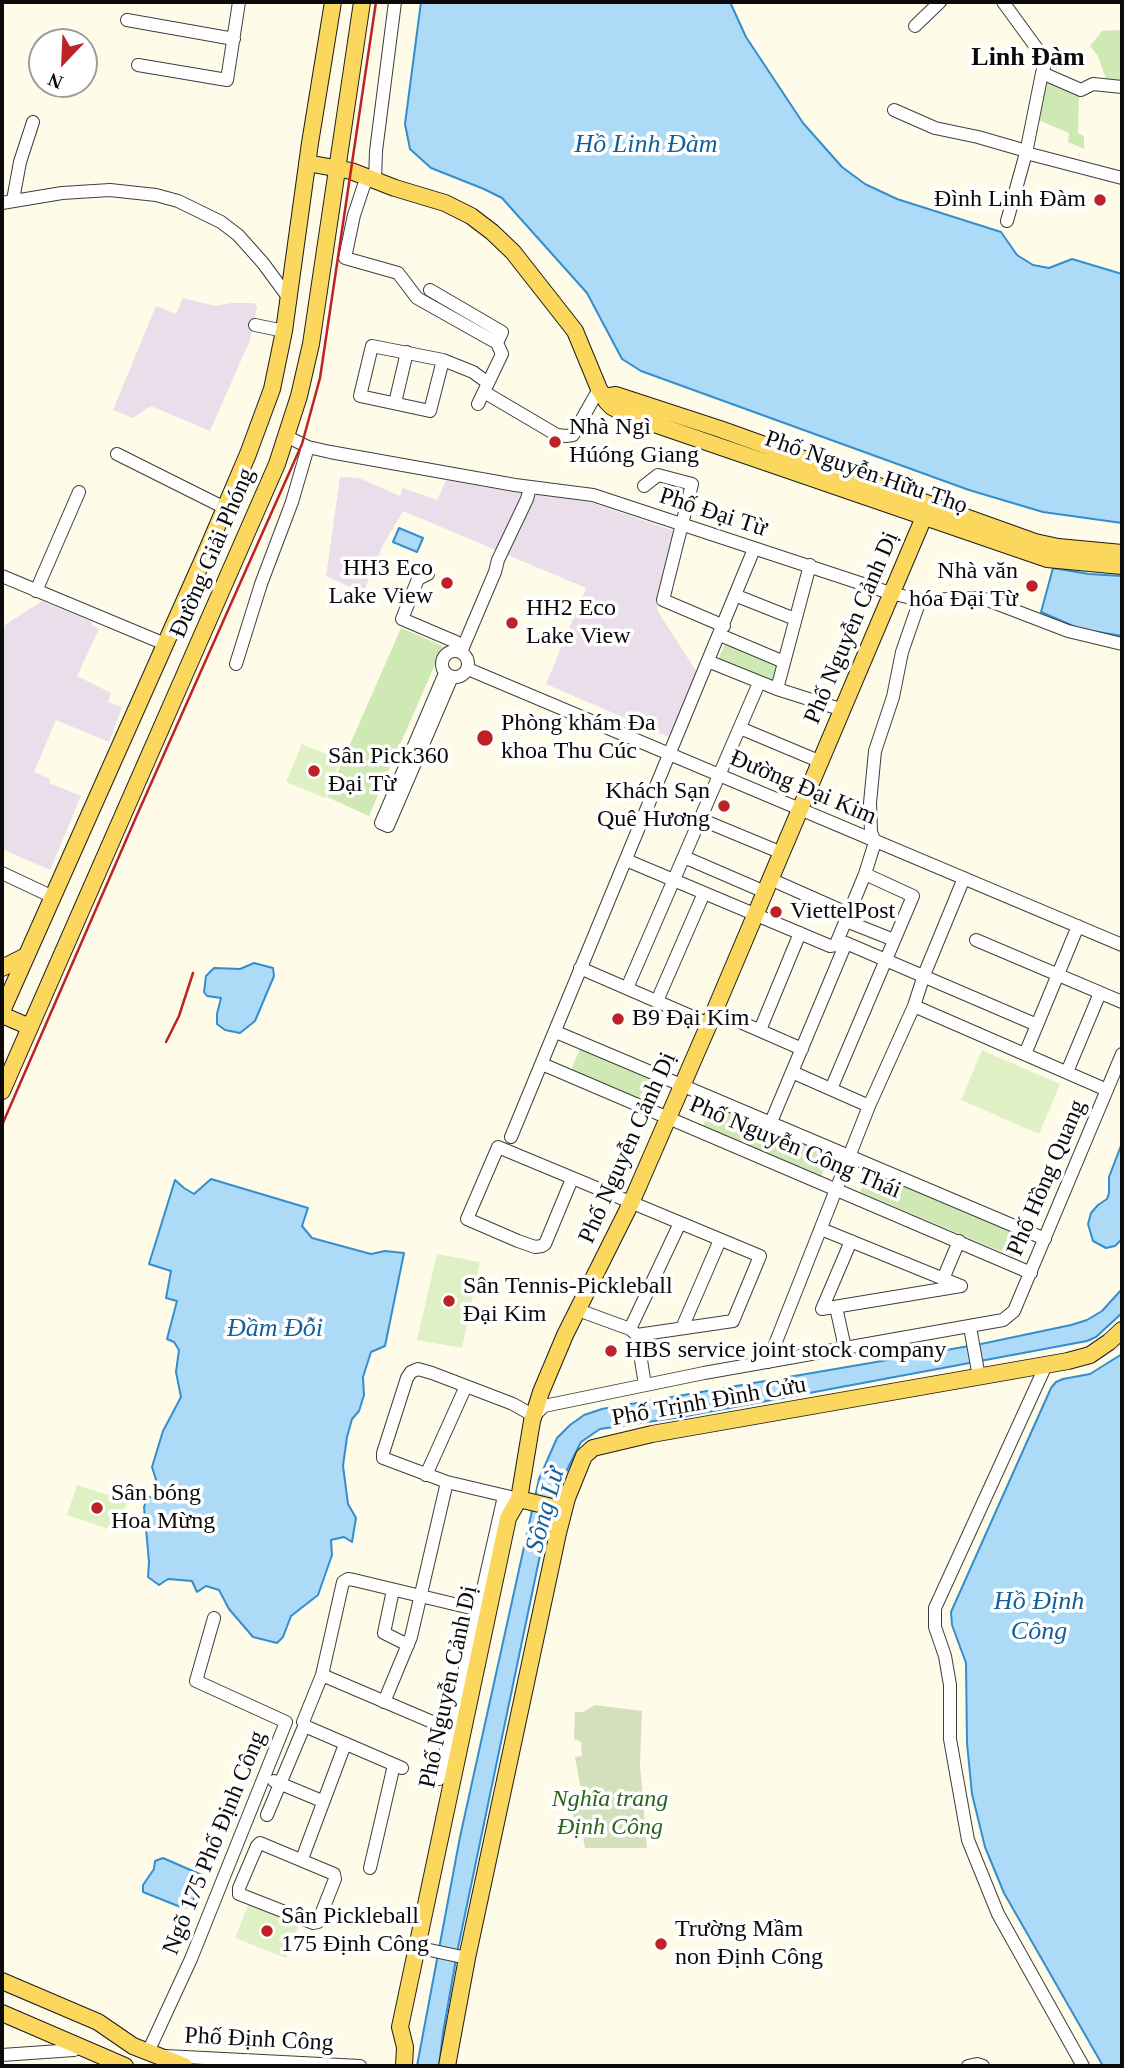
<!DOCTYPE html>
<html>
<head>
<meta charset="utf-8">
<style>
	body { margin:0 }
	#map { position:relative; width:1124px; height:2068px; overflow:hidden; background:#fffbe9; font-family:Georgia,serif }
	canvas { display:block }
	.frame { position:absolute; inset:0; border:4px solid #0b0b0b; pointer-events:none }
	.north { position:absolute; left:28px; top:28px; width:70px; height:70px; box-sizing:border-box; background:#fff; border:2px solid #9d9d9d; border-radius:50%; rotate:203deg; font-size:19px; font-weight:700; line-height:28px; text-align:center; color:#0b0b0b }
	.north::after { content:''; display:block; margin:auto; width:24px; height:32px; background:#bc2226; clip-path:polygon(50% 0,100% 100%,50% 72%,0 100%) }
</style>
</head>
<body>
<div id="map">
<canvas width="1124" height="2068"></canvas>
<div class="frame"></div>
<div class="north">N</div>
</div>
<script>
const ctx = document.querySelector('canvas').getContext('2d');
ctx.lineJoin = 'round';
function fillPath(path, color) { ctx.fillStyle = color; ctx.fill(path, 'evenodd'); }
const shape = rows => new Path2D(rows.map(r => 'M' + r).join(''));
function stroke(path, color, width, dash) { ctx.strokeStyle = color; ctx.lineWidth = width; ctx.lineCap = dash ? 'butt' : 'round'; ctx.setLineDash(dash || []); ctx.stroke(path); }
function drawText(font, color, halo, rows, align = 'center') {
  ctx.font = font + ' Georgia,serif'; ctx.lineWidth = 7; ctx.setLineDash([]); ctx.textBaseline = 'middle'; ctx.strokeStyle = halo; ctx.fillStyle = color; for (const [text, x, y, turn = 0] of rows) {
    ctx.save(); ctx.translate(x, y); ctx.rotate((+turn || 0) * Math.PI / 180); ctx.textAlign = isNaN(turn) ? turn : align; if (halo) ctx.strokeText(text, 0, 0); ctx.fillText(text, 0, 0); ctx.restore();
  }
}
fillPath(shape([
	[183,298,215,306,231,303,254,303,257,307,250,340,210,431,151,406,133,418,113,410,156,306,176,314],
	[340,477,359,478,400,496,403,488,437,500,446,480,512,492,584,500,677,532,657,610,698,674,671,738,546,684,586,588,403,511,383,545,363,593,326,576],
	[42,601,92,622,92,626,99,629,77,676,111,693,108,702,122,707,109,742,56,720,34,772,50,779,49,783,81,796,50,870,2,849,2,627]
]), '#e9deea');
fillPath(shape([
	[1122,30,1122,83,1107,82,1098,56,1090,46,1102,31],
	[1043,77,1079,93,1078,133,1084,136,1084,149,1068,142,1069,133,1036,119],
	[401,628,443,646,369,816,327,797],
	[725,644,778,665,772,682,718,660],
	[580,1049,648,1078,639,1099,571,1070],
	[712,1105,830,1155,821,1177,703,1126],
	[869,1170,1022,1235,1014,1257,860,1192]
]), '#cee9b3');
fillPath(shape([
	[595,1705,642,1711,640,1764,647,1848,585,1848,583,1837,571,1836,574,1802,582,1795,575,1757,582,1756,581,1742,574,1739,575,1712,583,1712]
]), '#d3e0bb');
fillPath(shape([
	[302,744,341,760,325,798,286,782],
	[982,1050,1060,1084,1039,1134,961,1100],
	[437,1254,480,1262,462,1348,417,1340],
	[77,1485,127,1501,117,1532,67,1515],
	[248,1905,299,1924,286,1958,235,1938]
]), '#e0f0c5');
const water = shape([
	[421,2,730,2,746,37,803,123,842,167,865,184,897,199,1001,232,1017,255,1033,265,1049,268,1072,259,1122,274,1122,523,1043,512,969,490,641,371,622,359,587,293,502,198,484,189,431,168,410,149,405,124,421,2],
	[399,528,423,538,417,552,393,542,399,528],
	[1053,568,1089,574,1122,576,1122,636,1080,629,1041,612,1053,568],
	[254,963,273,968,274,976,255,1021,240,1033,225,1030,217,1024,217,1014,221,998,207,996,204,992,206,976,214,968,240,969,254,963],
	[1122,1143,1122,1239,1115,1246,1106,1248,1093,1241,1088,1224,1091,1213,1098,1205,1107,1199,1109,1193,1109,1177,1122,1143],
	[211,1179,308,1208,302,1226,312,1238,371,1254,385,1251,404,1253,385,1346,371,1352,363,1377,364,1395,359,1411,352,1419,347,1437,343,1466,348,1504,356,1518,352,1542,344,1537,331,1540,332,1555,318,1595,291,1616,283,1637,277,1643,253,1637,229,1609,219,1590,206,1586,197,1592,192,1581,168,1579,159,1585,148,1577,149,1562,144,1507,148,1497,154,1498,159,1489,152,1467,163,1431,181,1397,176,1372,179,1350,174,1342,167,1339,177,1301,166,1298,171,1271,149,1264,175,1180,184,1188,194,1194,211,1179],
	[1122,1289,1122,1313,1096,1337,1087,1341,681,1417,600,1429,581,1442,553,1498,548,1517,458,1948,443,2033,439,2066,417,2066,460,1837,539,1479,557,1438,570,1425,584,1415,602,1409,981,1344,1071,1325,1087,1320,1102,1311,1122,1289],
	[1122,1354,1122,2066,1103,2066,1004,1893,985,1847,972,1794,967,1743,966,1663,952,1625,951,1612,1051,1388,1056,1382,1063,1379,1090,1374,1122,1354],
	[163,1858,202,1875,191,1906,183,1908,143,1892,143,1885,154,1869,155,1861,163,1858]
]);
fillPath(water, '#addaf7');
stroke(water, '#338ecf', 2);
const minor = shape([
	[1003,2,1046,61,1042,73,1081,90,1093,84,1122,87],
	[127,20,234,39],
	[915,26,940,2],
	[138,65,227,80,239,2],
	[894,110,935,128,978,137,1023,150,1026,153,1122,178],
	[370,178,364,185,354,215,345,258,398,273,417,298,497,343,502,354,478,404],
	[375,180,376,151,395,2],
	[13,200,20,162,33,122],
	[2,203,62,193,110,190,156,195,178,201,221,222,238,235,263,263,288,297],
	[1007,221,1026,153,1042,73],
	[430,290,502,332,497,343],
	[255,325,284,331],
	[443,360,430,411,360,396,372,346,443,360,473,372,488,383],
	[484,392,557,435,566,436,573,435,599,389],
	[395,403,407,352],
	[286,436,308,447,330,452,515,485,593,495,890,593,920,600,982,598,1068,631,1122,644],
	[117,454,225,508],
	[644,486,658,475,692,484,663,600,724,626],
	[428,574,418,579,402,619,456,642],
	[2,576,165,644],
	[36,591,79,492],
	[737,596,795,619],
	[720,635,784,662],
	'442 664a13 13 0 1 1 26 0a13 13 0 1 1-26 0Z',
	[461,652,495,572,498,560,527,499,530,487],
	[710,662,777,689,843,710],
	[236,664,261,584,292,502,308,447],
	[468,669,1122,945],
	[445,673,381,823,388,826,452,677],
	[777,689,810,565],
	[740,728,821,762],
	[700,819,782,853],
	[684,857,765,892],
	[626,860,830,946,846,943,1037,1025],
	[2,873,53,897],
	[770,879,849,914],
	[846,921,894,940],
	[976,940,1122,1002],
	[836,944,865,874,875,842,871,832,870,803,875,751,893,697,902,652,920,600],
	[580,968,709,1024],
	[627,988,759,683],
	[657,1001,704,893],
	[914,1006,1107,1090],
	[715,1011,802,1049],
	[760,1030,800,933],
	[556,1032,1045,1239],
	[1025,1054,1078,926],
	[542,1064,1031,1273],
	[792,1072,869,1106],
	[1067,1072,1100,993],
	[831,1089,913,896,865,874],
	[771,1122,846,943],
	[511,1137,754,549],
	[572,1179,545,1244,542,1246,535,1247,518,1241,467,1219,498,1147,760,1256,733,1321,637,1335],
	[821,1229,961,1286],
	[943,1279,959,1241],
	[836,1307,845,1348],
	[822,1309,961,1286],
	[822,1309,851,1241],
	[578,1310,630,1329,637,1335,645,1385],
	[970,1327,979,1377],
	[682,1328,720,1240],
	[630,1329,680,1223],
	[768,1362,869,1106,914,1006,924,975,964,878],
	[1046,1365,935,1608,935,1627,945,1656,950,1685,950,1739,968,1840,998,1914,1083,2066],
	[426,1475,466,1386],
	[519,1499,447,1482,383,1458,383,1453,407,1378,411,1372,418,1369,432,1373,513,1404,534,1416,544,1406,704,1373,1003,1320,1014,1311,1122,1054],
	[393,1590,384,1633,408,1645],
	[322,1675,451,1730,439,1779],
	[384,1702,411,1637,447,1482],
	[451,1730,504,1496],
	[402,1768,307,1727,303,1722,322,1675,343,1582,348,1579,354,1580,479,1610],
	[274,1781,322,1801],
	[267,1815,303,1729],
	[260,1843,334,1874,335,1879,318,1922,313,1923,239,1894,239,1888,257,1846,260,1843],
	[302,1859,344,1747],
	[370,1868,394,1765],
	[425,1949,467,1958],
	[148,2052,191,1959,286,1722,196,1681,214,1618],
	[2,2055,74,2050],
	[165,2056,360,2066],
	[968,2066,977,2064,983,2066]
]);
const major = shape([
	[307,163,351,171,395,188,445,203,471,216,492,232,513,252,575,331,599,389,607,402,612,407,628,415,1047,559,1122,566],
	[604,397,616,395,720,429,1035,542,1058,547,1122,553],
	[2,968,26,956],
	[2,1011,204,557,248,454,272,389,284,331,310,143,333,2],
	[2,1015,30,1027],
	[2,1091,277,464,299,396,311,344,362,2],
	[519,1499,564,1510],
	[2,1981,98,2022,133,2046,184,2066],
	[2,2013,125,2066],
	[404,2066,405,2047,400,2027,508,1518,519,1499,532,1421,541,1392,565,1335,631,1203,709,1024,924,517],
	[447,2066,467,1958,558,1533,567,1498,584,1456,593,1448,652,1434,1068,1361,1090,1355,1109,1342,1122,1330]
]);
stroke(minor, '#3e3e3e', 14);
stroke(major, '#1c1c1c', 18);
stroke(minor, '#fff', 12);
stroke(major, '#fbd75d', 16);
stroke(shape([
	[166,1042,179,1016,193,973],
	[2,1125,137,815,302,444,320,378,376,2]
]), '#bc2226', 2.5);
for (const [x, y, r, color] of [
	[1100,200,7,"#bc2226"],
	[555,442,7,"#bc2226"],
	[447,583,7,"#bc2226"],
	[1032,586,7,"#bc2226"],
	[512,623,7,"#bc2226"],
	[485,738,9,"#bc2226"],
	[314,771,7,"#bc2226"],
	[724,806,7,"#bc2226"],
	[776,912,7,"#bc2226"],
	[618,1019,7,"#bc2226"],
	[449,1301,7,"#bc2226"],
	[611,1351,7,"#bc2226"],
	[97,1508,7,"#bc2226"],
	[267,1931,7,"#bc2226"],
	[661,1944,7,"#bc2226"]
]) { const dot = new Path2D(); dot.arc(x, y, r, 0, 2 * Math.PI); ctx.fillStyle = color; ctx.fill(dot); stroke(dot, '#fff', 2.5); }
drawText('24px', '#0b0b0b', '#fff', [
	["Đình Linh Đàm",1086,200,"right"],
	["Nhà Ngì",569,428],
	["Húóng Giang",569,456],
	["HH3 Eco",433,569,"right"],
	["Lake View",433,597,"right"],
	["Nhà văn",1018,572,"right"],
	["hóa Đại Từ",1018,600,"right"],
	["HH2 Eco",526,609],
	["Lake View",526,637],
	["Phòng khám Đa",501,724],
	["khoa Thu Cúc",501,752],
	["Sân Pick360",328,757],
	["Đại Từ",328,785],
	["Khách Sạn",710,792,"right"],
	["Quê Hương",710,820,"right"],
	["ViettelPost",790,912],
	["B9 Đại Kim",632,1019],
	["Sân Tennis-Pickleball",463,1287],
	["Đại Kim",463,1315],
	["HBS service joint stock company",625,1351],
	["Sân bóng",111,1494],
	["Hoa Mừng",111,1522],
	["Sân Pickleball",281,1917],
	["175 Định Công",281,1945],
	["Trường Mầm",675,1930],
	["non Định Công",675,1958]
], 'left');
drawText('24px', '#0b0b0b', '#fff', [
	["Phố Nguyễn Hữu Thọ",866,473,19],
	["Phố Đại Từ",713,513,18],
	["Đường Giải Phóng",213,553,-67],
	["Phố Nguyễn Cảnh Dị",852,628,-67],
	["Đường Đại Kim",803,788,23],
	["Phố Nguyễn Cảnh Dị",628,1148,-66],
	["Phố Nguyễn Công Thái",795,1148,23],
	["Phố Hồng Quang",1047,1178,-67],
	["Phố Trịnh Đình Cửu",709,1402,-10],
	["Phố Nguyễn Cảnh Dị",449,1687,-78],
	["Ngõ 175 Phố Định Công",215,1843,-68],
	["Phố Định Công",259,2040,3]
]);
drawText('italic 24px', '#29631b', '#fff', [
	["Nghĩa trang",610,1800],
	["Định Công",610,1828]
]);
drawText('bold 26px', '#0b0b0b', '#fff', [
	["Linh Đàm",1028,58]
]);
drawText('italic 26px', '#135f9d', '#fff', [
	["Hồ Linh Đàm",646,145],
	["Đầm Đỗi",275,1329],
	["Sông Lừ",546,1510,-75],
	["Hồ Định",1039,1602],
	["Công",1039,1632]
]);
</script>
</body>
</html>
